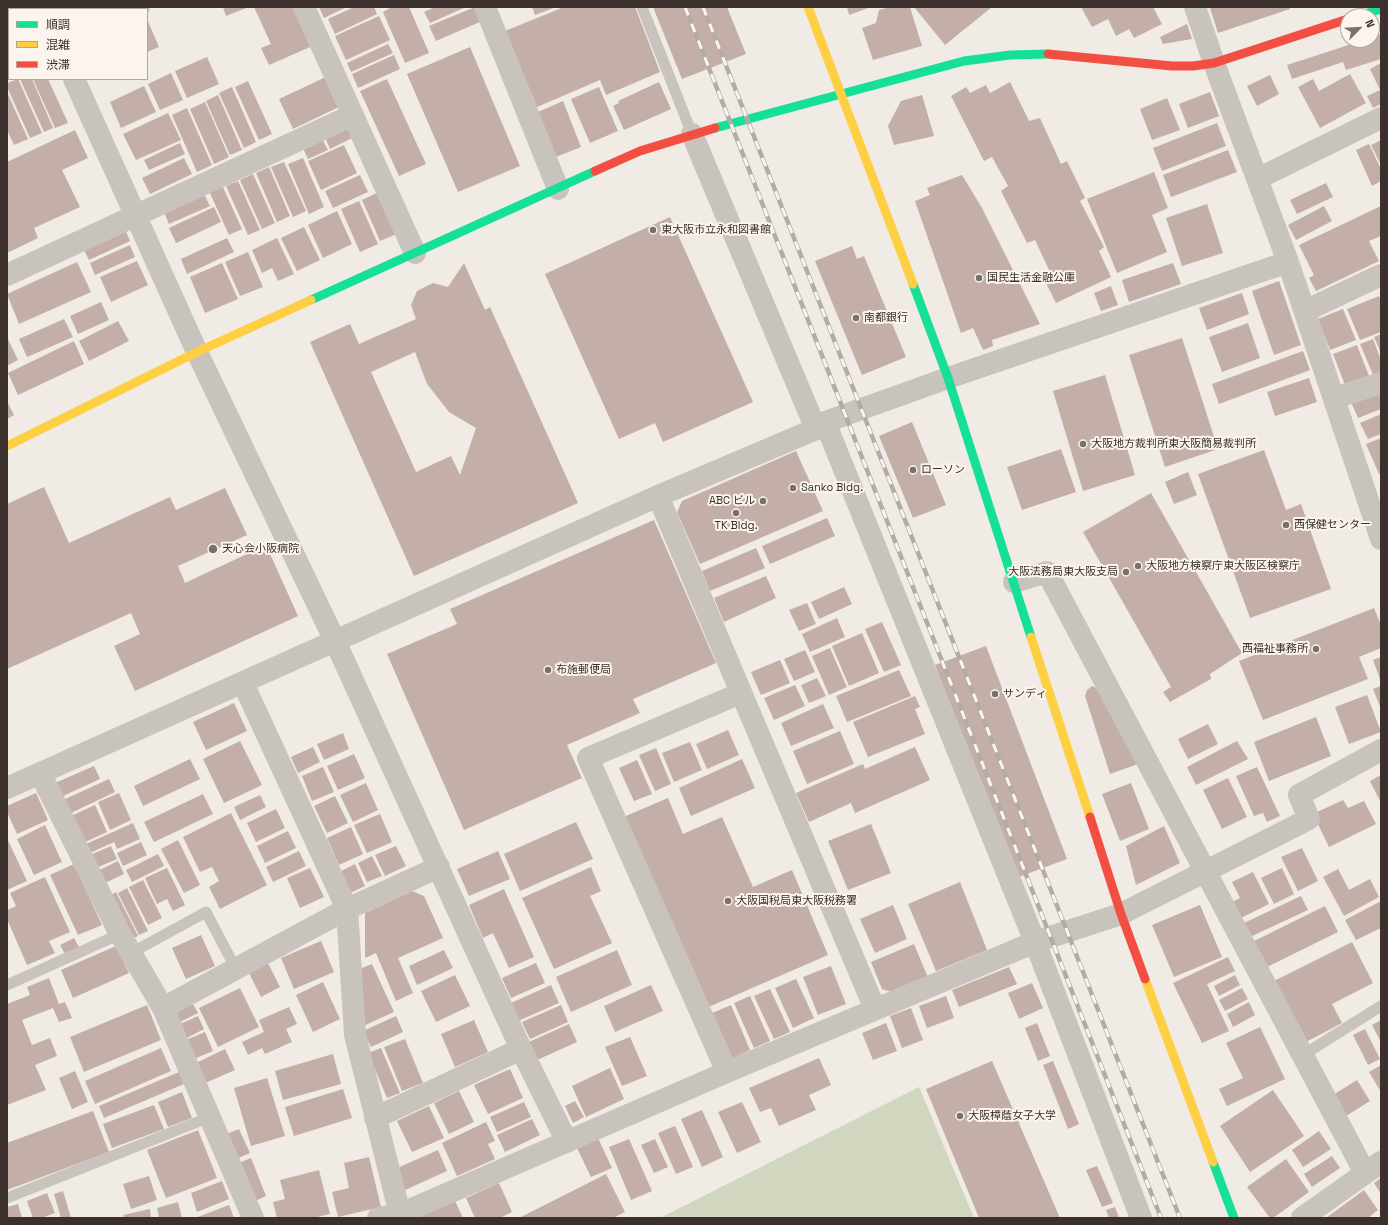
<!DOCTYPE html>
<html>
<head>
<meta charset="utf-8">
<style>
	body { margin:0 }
	#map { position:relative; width:1388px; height:1225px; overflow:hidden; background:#f0ebe5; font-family:"Space Grotesk","Noto Sans JP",sans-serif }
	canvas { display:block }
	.frame { position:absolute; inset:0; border:8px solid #3b302b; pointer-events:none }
	.legend { position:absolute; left:8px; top:8px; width:140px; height:72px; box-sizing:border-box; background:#fbf5ee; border:1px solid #aea6a0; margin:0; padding:5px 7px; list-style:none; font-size:12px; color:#3b302b }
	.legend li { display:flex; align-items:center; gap:8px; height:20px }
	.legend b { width:20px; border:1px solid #aea6a0 }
	.north { position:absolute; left:1340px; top:8px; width:40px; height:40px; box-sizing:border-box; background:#fbf5ee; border:1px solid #aea6a0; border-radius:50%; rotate:66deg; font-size:11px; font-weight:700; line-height:16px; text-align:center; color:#3b302b }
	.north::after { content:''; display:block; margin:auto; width:14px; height:18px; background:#7a716c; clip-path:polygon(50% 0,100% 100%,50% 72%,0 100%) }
</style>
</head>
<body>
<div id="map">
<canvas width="1388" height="1225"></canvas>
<div class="frame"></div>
<ul class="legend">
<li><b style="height:5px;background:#16e098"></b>順調</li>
<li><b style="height:5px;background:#ffcf43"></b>混雑</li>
<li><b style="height:5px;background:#f24e42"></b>渋滞</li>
</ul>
<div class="north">N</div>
</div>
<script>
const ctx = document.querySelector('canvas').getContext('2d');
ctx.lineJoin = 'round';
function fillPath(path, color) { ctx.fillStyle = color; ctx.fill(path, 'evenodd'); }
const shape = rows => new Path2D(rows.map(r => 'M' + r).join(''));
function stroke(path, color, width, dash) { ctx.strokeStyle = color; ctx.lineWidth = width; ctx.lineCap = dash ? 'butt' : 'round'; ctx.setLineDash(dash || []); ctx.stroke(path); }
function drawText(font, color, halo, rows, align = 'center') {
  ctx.font = font + ' "Space Grotesk","Noto Sans JP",sans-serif'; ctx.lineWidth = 4; ctx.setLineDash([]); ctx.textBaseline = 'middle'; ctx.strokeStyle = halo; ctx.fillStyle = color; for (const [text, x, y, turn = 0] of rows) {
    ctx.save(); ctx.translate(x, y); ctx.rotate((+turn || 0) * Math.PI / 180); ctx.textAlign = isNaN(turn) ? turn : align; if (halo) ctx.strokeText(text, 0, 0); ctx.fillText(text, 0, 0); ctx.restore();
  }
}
fillPath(shape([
	[919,1087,974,1218,660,1218]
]), '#d1d6bf');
fillPath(shape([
	[7,7,19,7,20,9,9,9,9,43,7,39],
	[223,7,249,7,226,16],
	[254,7,300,7,317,44,269,65,261,48,271,44],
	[319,7,347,7,324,18],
	[354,7,374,7,377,14,335,34,328,19],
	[392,7,409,7,429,53,405,63,383,12],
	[435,7,466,7,430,23,424,12],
	[475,7,482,21,436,41,429,26],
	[532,7,556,7,535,15],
	[564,7,635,7,660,72,606,95,600,80,537,107,505,31],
	[653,7,727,7,746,54,682,79],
	[847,7,871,7,849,15],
	[890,7,910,7,922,46,873,60,862,28,876,23,879,10],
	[914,7,992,7,945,45],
	[1081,7,1153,7,1162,24,1134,38,1129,29,1116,36,1108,19,1092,27],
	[1213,7,1290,7,1290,9,1218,33,1210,8],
	[379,16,390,40,346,60,335,36],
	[147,19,159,47,147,52],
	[1187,24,1192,39,1163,44,1160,37],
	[1381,34,1381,59,1346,70,1343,62,1292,79,1287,65,1364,40,1372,40,1372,37],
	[388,44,393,53,351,72,347,63],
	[470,47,520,166,458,192,407,74],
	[394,55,400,69,358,88,352,74],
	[207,57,219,84,187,98,175,71],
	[1381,63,1381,104,1373,108,1367,96,1380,90,1370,69],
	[171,73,183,100,160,110,148,84],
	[1350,74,1366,103,1320,128,1298,87,1313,79,1319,91],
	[1270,75,1279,94,1257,106,1247,86],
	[328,76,341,106,293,129,279,99],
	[18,79,42,133,30,138,7,87,7,83],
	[20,79,32,79,53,128,44,132],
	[33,79,48,79,68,123,55,128],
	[387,79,426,164,399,176,360,91],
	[248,81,272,134,259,140,235,87],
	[659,82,671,109,624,130,613,106,619,103,618,101],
	[1010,82,1029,121,1040,118,1061,164,1067,161,1085,198,1080,201,1104,247,1099,251,1111,277,1056,303,1042,275,1049,270,1035,240,1027,243,1001,191,1008,186,992,157,984,161,951,96,966,87,970,93,986,85,990,93],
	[144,86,156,112,121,128,110,102],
	[232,87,256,142,244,148,219,93],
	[599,87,618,131,590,143,571,99],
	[7,92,28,139,14,145,7,130],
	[1210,92,1219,116,1188,128,1179,104],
	[218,95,242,150,230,155,206,101],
	[922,95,934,136,894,145,888,126,901,101],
	[1167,98,1180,130,1152,140,1140,109],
	[563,101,581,147,556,157,538,112],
	[205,102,229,157,214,164,190,109],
	[187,108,212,165,197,172,172,115],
	[168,113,181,140,136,160,123,134],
	[1217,123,1226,146,1162,171,1153,148],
	[346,125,352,138,330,149,324,135],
	[75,130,88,158,62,170,80,207,34,228,38,238,7,253,7,162],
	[321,137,328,150,308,159,302,146],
	[1381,140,1381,165,1371,145],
	[180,143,185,154,149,170,144,160],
	[1369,144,1381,169,1381,181,1372,186,1356,150],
	[344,145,357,173,321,190,308,161],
	[1228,150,1237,172,1171,197,1163,175],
	[184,158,192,174,150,194,142,178],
	[303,158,324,207,309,214,288,164],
	[284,162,306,211,293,217,271,167],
	[269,167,290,216,277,222,256,173],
	[1154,172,1168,208,1152,215,1167,252,1117,273,1087,199],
	[253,174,275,223,262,229,240,180],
	[360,175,368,192,333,208,325,191],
	[962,175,982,208,1040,324,992,340,993,346,983,350,973,328,961,333,915,201,930,195,927,188],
	[238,181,260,230,248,235,226,186],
	[1326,183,1333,197,1297,214,1290,200],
	[222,185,242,229,229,235,209,191],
	[381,191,399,233,380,241,362,200],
	[203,192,210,206,169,224,163,210],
	[359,201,378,244,360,252,341,209],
	[1207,204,1223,253,1182,266,1166,218],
	[1324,206,1332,221,1296,240,1288,225],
	[1381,206,1381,236,1369,241,1379,261,1316,291,1309,278,1314,275,1299,245],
	[214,207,221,222,176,243,169,228],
	[337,211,352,244,323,258,308,225],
	[670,217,753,402,663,442,655,423,619,439,545,274],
	[304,227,320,260,297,271,281,238],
	[125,229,130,241,89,260,83,248],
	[227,238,234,252,187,274,181,259],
	[277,238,294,274,278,281,272,268,262,273,252,250],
	[130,245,135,257,95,275,90,263],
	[852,246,857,259,864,256,906,357,862,375,815,261],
	[248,252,263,287,240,296,225,262],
	[137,261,148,285,111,302,100,277],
	[77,262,91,292,19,324,7,294],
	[222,263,238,299,205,313,190,277],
	[464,263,485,310,490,307,578,503,414,576,310,342,350,324,359,344,416,319,411,305,417,291,433,283,448,287],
	[415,352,427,384,449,412,476,428,460,475,451,456,416,472,371,372],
	[1173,263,1181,284,1129,302,1122,280],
	[1279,281,1301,345,1274,355,1252,291],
	[1111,286,1118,305,1101,311,1094,293],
	[1242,293,1249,314,1207,330,1199,308],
	[1379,296,1381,302,1381,332,1360,340,1347,309],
	[101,302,109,320,78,334,70,316],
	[1343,309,1356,340,1330,350,1318,319],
	[64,319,73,337,27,357,19,339],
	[118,321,129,341,89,361,79,341],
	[1248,323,1260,358,1222,372,1209,337],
	[1381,334,1381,353,1374,337],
	[7,337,18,360,7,366],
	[1182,338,1218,449,1165,467,1129,355],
	[1373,339,1381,360,1381,374,1374,377,1360,344],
	[74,341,84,364,18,395,8,373],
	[1357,345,1369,376,1345,385,1333,354],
	[1303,351,1310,370,1219,404,1212,384],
	[1105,375,1135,475,1083,491,1053,391],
	[1309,378,1317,402,1275,416,1267,392],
	[1381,390,1381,409,1358,418,1351,402],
	[7,401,14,415,7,419],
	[1381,414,1381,434,1368,439,1360,423],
	[912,422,946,505,913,518,879,436],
	[1381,438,1381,473,1379,474,1366,444],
	[1061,449,1076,492,1022,510,1007,467],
	[1264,450,1286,510,1301,504,1331,589,1250,618,1198,474],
	[796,451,823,511,700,564,677,512,682,501],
	[1188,472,1197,495,1174,504,1165,482],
	[44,487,69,543,170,497,176,510,225,488,247,535,178,566,185,583,266,545,298,616,135,691,114,646,140,634,131,613,7,669,7,504],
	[1151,493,1242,653,1210,674,1211,679,1170,702,1163,692,1171,687,1083,532],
	[827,518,835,536,770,564,762,546],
	[654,520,716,663,633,699,640,713,567,745,582,778,464,830,387,654,457,624,450,609],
	[756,548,765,568,710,591,702,571],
	[766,576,776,598,724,622,714,598],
	[844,587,852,604,819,619,811,602],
	[807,603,816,624,799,631,789,610],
	[1374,608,1381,625,1381,648,1359,657,1368,679,1263,720,1239,661],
	[837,618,845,637,810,652,802,634],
	[882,622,901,665,884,672,865,629],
	[862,633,879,673,849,686,832,646],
	[986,646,1067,859,1016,878,935,665],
	[830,648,847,687,829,695,812,656],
	[805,650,815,672,794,681,784,659],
	[1381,657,1381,679,1380,679,1373,660],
	[780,660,790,683,761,695,751,672],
	[899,670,911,696,847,722,836,696],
	[817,678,826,696,809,703,801,685],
	[795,685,805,706,774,720,764,698],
	[1092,686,1097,688,1138,764,1110,774,1085,696,1087,690],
	[1381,686,1381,709,1373,689],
	[1367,695,1381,732,1349,744,1335,707],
	[915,696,920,707,915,709,925,734,868,757,853,722],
	[234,703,247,731,206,750,193,722],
	[823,704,834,728,791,746,781,723],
	[1316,717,1331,756,1269,781,1254,742],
	[1208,724,1218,744,1188,759,1178,739],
	[728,730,739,755,707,769,696,744],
	[840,731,854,764,807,784,793,751],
	[343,733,349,749,324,760,317,744],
	[240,741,262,785,224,803,203,759],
	[1237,741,1248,759,1196,785,1187,767],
	[690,742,702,770,674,782,662,753],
	[313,747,320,762,298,773,291,757],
	[915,747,930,780,855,813,851,803,809,822,796,793,863,764,865,769],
	[656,748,671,784,655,791,639,755],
	[354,754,365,778,338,790,327,766],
	[190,759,200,779,143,806,134,786],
	[742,759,755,788,691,816,679,788],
	[637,760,652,794,634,801,619,768],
	[94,766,100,779,61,797,55,783],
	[323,767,334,792,312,801,302,776],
	[1257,767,1280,816,1267,822,1263,813,1254,816,1236,776],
	[1381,775,1381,803,1370,781],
	[1228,778,1247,817,1222,829,1203,790],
	[109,779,115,792,69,814,63,800],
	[366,783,378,810,353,822,340,795],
	[1131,783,1149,829,1120,841,1102,794],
	[36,793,48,820,17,834,7,812,7,806],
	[119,793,131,820,110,830,98,802],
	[203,794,213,814,154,842,144,822],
	[260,795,266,807,240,820,234,807],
	[335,796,348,823,327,833,314,806],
	[668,798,683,834,722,817,753,887,792,870,828,955,704,1009,621,818],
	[1343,800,1348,808,1364,801,1376,824,1329,847,1313,814],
	[95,805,107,832,81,844,69,817],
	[276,809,285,828,256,842,247,823],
	[231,813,267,885,220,909,209,887,219,881,212,867,200,872,183,837],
	[380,814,392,842,367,853,354,825],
	[576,822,593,859,520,891,504,854],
	[133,823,140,839,117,849,114,842,90,853,86,844],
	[871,824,891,873,848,890,828,841],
	[45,825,62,862,34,875,17,839],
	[1164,826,1180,863,1136,885,1126,846],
	[351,827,363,854,339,865,327,838],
	[288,831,296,848,265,863,257,846],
	[7,838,27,881,7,890],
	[178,840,200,885,184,893,161,849],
	[141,842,147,855,123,866,117,853],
	[111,846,117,859,94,869,88,856],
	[396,846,406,866,385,876,375,855],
	[1302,848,1318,881,1298,891,1281,857],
	[299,851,306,866,273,882,266,867],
	[498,851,510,879,469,896,457,869],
	[158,854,164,866,132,882,126,870],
	[372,856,382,876,367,882,358,863],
	[118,861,124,874,101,885,95,872],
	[74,864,102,925,78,935,50,875],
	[355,864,365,886,350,893,341,871],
	[591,867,601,891,590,896,612,943,554,969,522,898],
	[167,868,185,905,173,911,167,899,157,904,145,878],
	[310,868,324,897,300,908,287,878],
	[1282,868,1294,894,1274,904,1261,878],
	[1338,869,1349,890,1370,879,1379,897,1344,916,1323,877],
	[1253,872,1269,904,1239,919,1231,903,1240,898,1232,882],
	[45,877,70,932,49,941,55,953,27,965,7,919,7,910,16,906,10,893],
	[143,880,162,918,148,925,129,887],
	[960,882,987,950,936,971,908,904],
	[127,888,148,931,139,935,118,893],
	[504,889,534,957,509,968,493,933,483,938,469,905],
	[412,891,424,896,443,938,398,958,413,993,396,1001,376,953,365,958,365,913],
	[116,892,138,936,127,941,106,898],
	[1301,896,1308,910,1250,937,1244,923],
	[1381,901,1381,928,1356,940,1345,920],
	[893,905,907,939,875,953,860,919],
	[1200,905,1222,957,1174,977,1152,925],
	[1325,906,1338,932,1267,967,1254,941],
	[201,935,215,966,186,979,172,948],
	[74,938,79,947,65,954,60,945],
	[321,941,334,972,294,989,281,958],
	[1352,942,1373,983,1332,1004,1342,1023,1304,1043,1274,981],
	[914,944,929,980,895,993,882,989,871,962],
	[116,946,129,973,73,998,61,970],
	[444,950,453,968,417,985,409,966],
	[617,950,632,985,571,1012,556,977],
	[1228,957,1235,971,1207,984,1229,1031,1202,1043,1173,983],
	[268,963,280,987,261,997,249,973],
	[536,963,545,983,511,998,502,978],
	[372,964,394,1012,361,1027,362,968],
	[831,966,846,1004,818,1015,803,977],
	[1009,967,1017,984,959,1007,952,990],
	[455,975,470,1006,436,1022,421,991],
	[1235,975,1240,985,1219,996,1214,986],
	[49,978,59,1004,65,1002,72,1018,59,1022,53,1008,22,1020,32,1045,50,1038,57,1056,35,1065,46,1090,7,1105,7,1004,30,995,27,987],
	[796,979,814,1018,793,1028,775,988],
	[323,982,340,1019,313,1032,296,995],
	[1032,983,1043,1008,1019,1019,1008,993],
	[551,985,559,1003,518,1021,511,1003],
	[651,985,663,1011,615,1032,604,1006],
	[240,988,259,1027,218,1047,199,1008],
	[1242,988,1248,999,1225,1011,1219,1000],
	[770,989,790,1032,774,1039,754,996],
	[750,996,770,1041,754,1048,734,1003],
	[946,996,954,1018,927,1028,919,1006],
	[1249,1002,1255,1015,1233,1027,1227,1014],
	[193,1004,198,1013,176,1024,172,1014],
	[147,1005,161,1040,84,1072,70,1037],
	[561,1005,568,1022,530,1039,522,1022],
	[731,1005,750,1050,729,1060,710,1014],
	[289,1007,297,1024,286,1029,292,1042,265,1054,262,1048,248,1055,242,1042,264,1032,259,1020],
	[911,1008,923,1040,902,1048,890,1016],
	[198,1016,204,1029,185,1039,178,1025],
	[396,1016,403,1032,371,1047,363,1031],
	[474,1020,488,1052,455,1067,441,1034],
	[1381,1020,1381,1042,1372,1025],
	[886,1023,897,1051,873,1060,862,1033],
	[1037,1023,1050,1056,1038,1061,1025,1028],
	[569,1024,577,1042,537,1060,529,1042],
	[1260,1027,1285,1079,1227,1106,1219,1089,1243,1078,1226,1043],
	[1365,1029,1380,1059,1368,1065,1353,1035],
	[205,1032,213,1051,194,1059,186,1040],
	[630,1037,647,1076,622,1086,605,1047],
	[405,1039,423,1083,402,1091,384,1047],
	[161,1048,171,1071,95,1104,85,1081],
	[381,1048,400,1093,387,1098,368,1053],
	[225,1049,235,1070,203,1084,194,1064],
	[333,1054,341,1084,283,1100,275,1071],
	[819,1058,831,1085,809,1095,816,1110,779,1126,771,1108,760,1112,749,1088],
	[992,1061,1060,1218,979,1218,926,1089],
	[1053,1061,1079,1124,1068,1129,1043,1065],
	[1381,1065,1381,1092,1369,1072],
	[610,1068,624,1099,586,1117,572,1086],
	[510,1069,523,1098,488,1114,474,1085],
	[75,1071,88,1102,72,1109,59,1078],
	[179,1072,184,1084,104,1118,99,1106],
	[267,1078,285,1136,251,1146,234,1088],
	[1357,1080,1370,1101,1346,1116,1333,1095],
	[343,1089,352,1118,294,1136,285,1107],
	[1273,1090,1304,1136,1250,1172,1220,1126],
	[459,1091,474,1122,449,1134,434,1103],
	[182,1092,192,1118,168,1127,158,1102],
	[575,1101,584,1117,573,1123,565,1106],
	[524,1102,531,1117,497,1132,490,1117],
	[742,1102,761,1142,737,1153,718,1112],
	[154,1105,164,1129,112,1148,103,1124],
	[429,1106,444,1138,412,1152,397,1121],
	[702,1110,723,1157,702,1167,681,1119],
	[93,1111,109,1152,7,1190,7,1143],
	[532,1119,540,1135,505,1152,497,1135],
	[486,1122,495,1141,488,1144,495,1159,457,1176,442,1143],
	[675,1126,693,1167,676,1174,658,1133],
	[239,1129,250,1153,234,1160,224,1135],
	[198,1130,217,1178,166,1198,147,1150],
	[1319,1131,1331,1149,1303,1167,1292,1150],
	[598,1138,612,1168,591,1177,577,1148],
	[629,1139,652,1191,631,1200,609,1147],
	[655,1139,668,1167,654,1173,641,1145],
	[438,1150,447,1171,405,1190,395,1169],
	[1332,1156,1340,1168,1312,1187,1304,1174],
	[369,1157,381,1207,338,1217,332,1192,349,1188,344,1163],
	[251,1158,266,1196,251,1203,236,1164],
	[1286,1159,1309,1192,1273,1218,1270,1218,1247,1187],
	[1097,1166,1113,1203,1102,1207,1086,1170],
	[319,1170,330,1214,313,1218,277,1218,273,1202,285,1199,280,1180],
	[606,1174,625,1212,613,1218,519,1218],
	[149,1176,157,1200,131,1209,123,1184],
	[1381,1178,1381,1194,1374,1183],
	[222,1181,229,1199,197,1212,191,1193],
	[499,1183,512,1212,500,1218,475,1218,466,1198],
	[1364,1190,1378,1210,1368,1218,1326,1218],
	[63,1191,71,1218,61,1218,54,1194],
	[47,1193,55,1213,41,1218,33,1218,27,1201],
	[455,1201,463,1218,422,1218,421,1216],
	[178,1202,182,1218,159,1218,157,1208],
	[18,1204,22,1218,7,1218,7,1207],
	[229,1205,234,1218,195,1218],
	[1115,1207,1119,1218,1109,1218,1106,1210],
	[150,1209,151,1218,124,1218,123,1215]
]), '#c3afa7');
stroke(shape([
	[642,7,692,134],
	[131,953,206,912,236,969],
	[7,985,120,934],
	[1303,1055,1381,1006],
	[7,1198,210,1117]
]), '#c9c3be', 11);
stroke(shape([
	[42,7,43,9],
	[304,7,415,253],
	[485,7,558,189],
	[1195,7,1214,63,1288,262,1381,539],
	[134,9,139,7],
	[7,67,9,66],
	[74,79,197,352,335,641,521,1049,567,1142],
	[692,134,816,429],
	[1257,179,1381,118],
	[7,275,353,115],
	[1305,311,1381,275],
	[1334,398,1381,383],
	[825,422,1035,942,1141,1218],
	[658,496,875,1009],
	[1014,582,1047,572,1365,1173],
	[243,683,347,909,355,1035,401,1218],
	[40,773,120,934,163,1008,253,1218],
	[7,788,658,496,816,429,825,422,948,378,1288,262],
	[163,1008,347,909,439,867],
	[727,1072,588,758,741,693],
	[375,1118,521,1049],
	[378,1218,400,1214,727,1072,1035,942,1121,914,1309,819,1299,795,1381,750],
	[1302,1218,1381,1162]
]), '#c9c3be', 22);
stroke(shape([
	[1358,16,1381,9],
	[715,128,964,61,1010,55,1048,54],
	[913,284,948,378,1031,637],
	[311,300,595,171],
	[1213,1162,1234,1218]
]), '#16e098', 9);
stroke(shape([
	[808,7,913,284],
	[7,446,197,352,311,300],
	[1031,637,1090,817],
	[1145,979,1213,1162]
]), '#ffcf43', 9);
stroke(shape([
	[1048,54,1172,66,1193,66,1214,63,1348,19],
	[595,171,640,151,715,128],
	[1090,817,1121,914,1145,979]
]), '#f24e42', 9);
const rail = shape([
	[685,7,1161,1218],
	[703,7,1180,1218]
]);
stroke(rail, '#b1aca8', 4.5);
stroke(rail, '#fbf5ee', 3, [9]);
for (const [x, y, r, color] of [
	[653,230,4,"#7a716c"],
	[979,278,4,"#7a716c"],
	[856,318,4,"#7a716c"],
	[1083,444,4,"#7a716c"],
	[913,470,4,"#7a716c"],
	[793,488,4,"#7a716c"],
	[763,501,4,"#7a716c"],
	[736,513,4,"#7a716c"],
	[1286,525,4,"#7a716c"],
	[213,549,5,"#7a716c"],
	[1138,566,4,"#7a716c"],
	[1126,572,4,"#7a716c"],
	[1316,649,4,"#7a716c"],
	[548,670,4,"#7a716c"],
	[995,694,4,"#7a716c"],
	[728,901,4,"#7a716c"],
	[960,1116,4,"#7a716c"]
]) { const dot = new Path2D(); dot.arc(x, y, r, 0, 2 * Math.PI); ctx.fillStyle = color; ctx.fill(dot); stroke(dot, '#fbf5ee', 1.5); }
drawText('11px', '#3b302b', '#fbf5ee', [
	["東大阪市立永和図書館",661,230],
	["国民生活金融公庫",987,278],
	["南都銀行",864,318],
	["大阪地方裁判所東大阪簡易裁判所",1091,444],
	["ローソン",921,470],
	["Sanko Bldg.",801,488],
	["ABC ビル",755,501,"right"],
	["西保健センター",1294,525],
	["TK Bldg.",736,526,"center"],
	["天心会小阪病院",222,549],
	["大阪地方検察庁東大阪区検察庁",1146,566],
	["大阪法務局東大阪支局",1118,572,"right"],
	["西福祉事務所",1308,649,"right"],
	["布施郵便局",556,670],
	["サンディ",1003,694],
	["大阪国税局東大阪税務署",736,901],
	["大阪樟蔭女子大学",968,1116]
], 'left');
</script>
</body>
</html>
